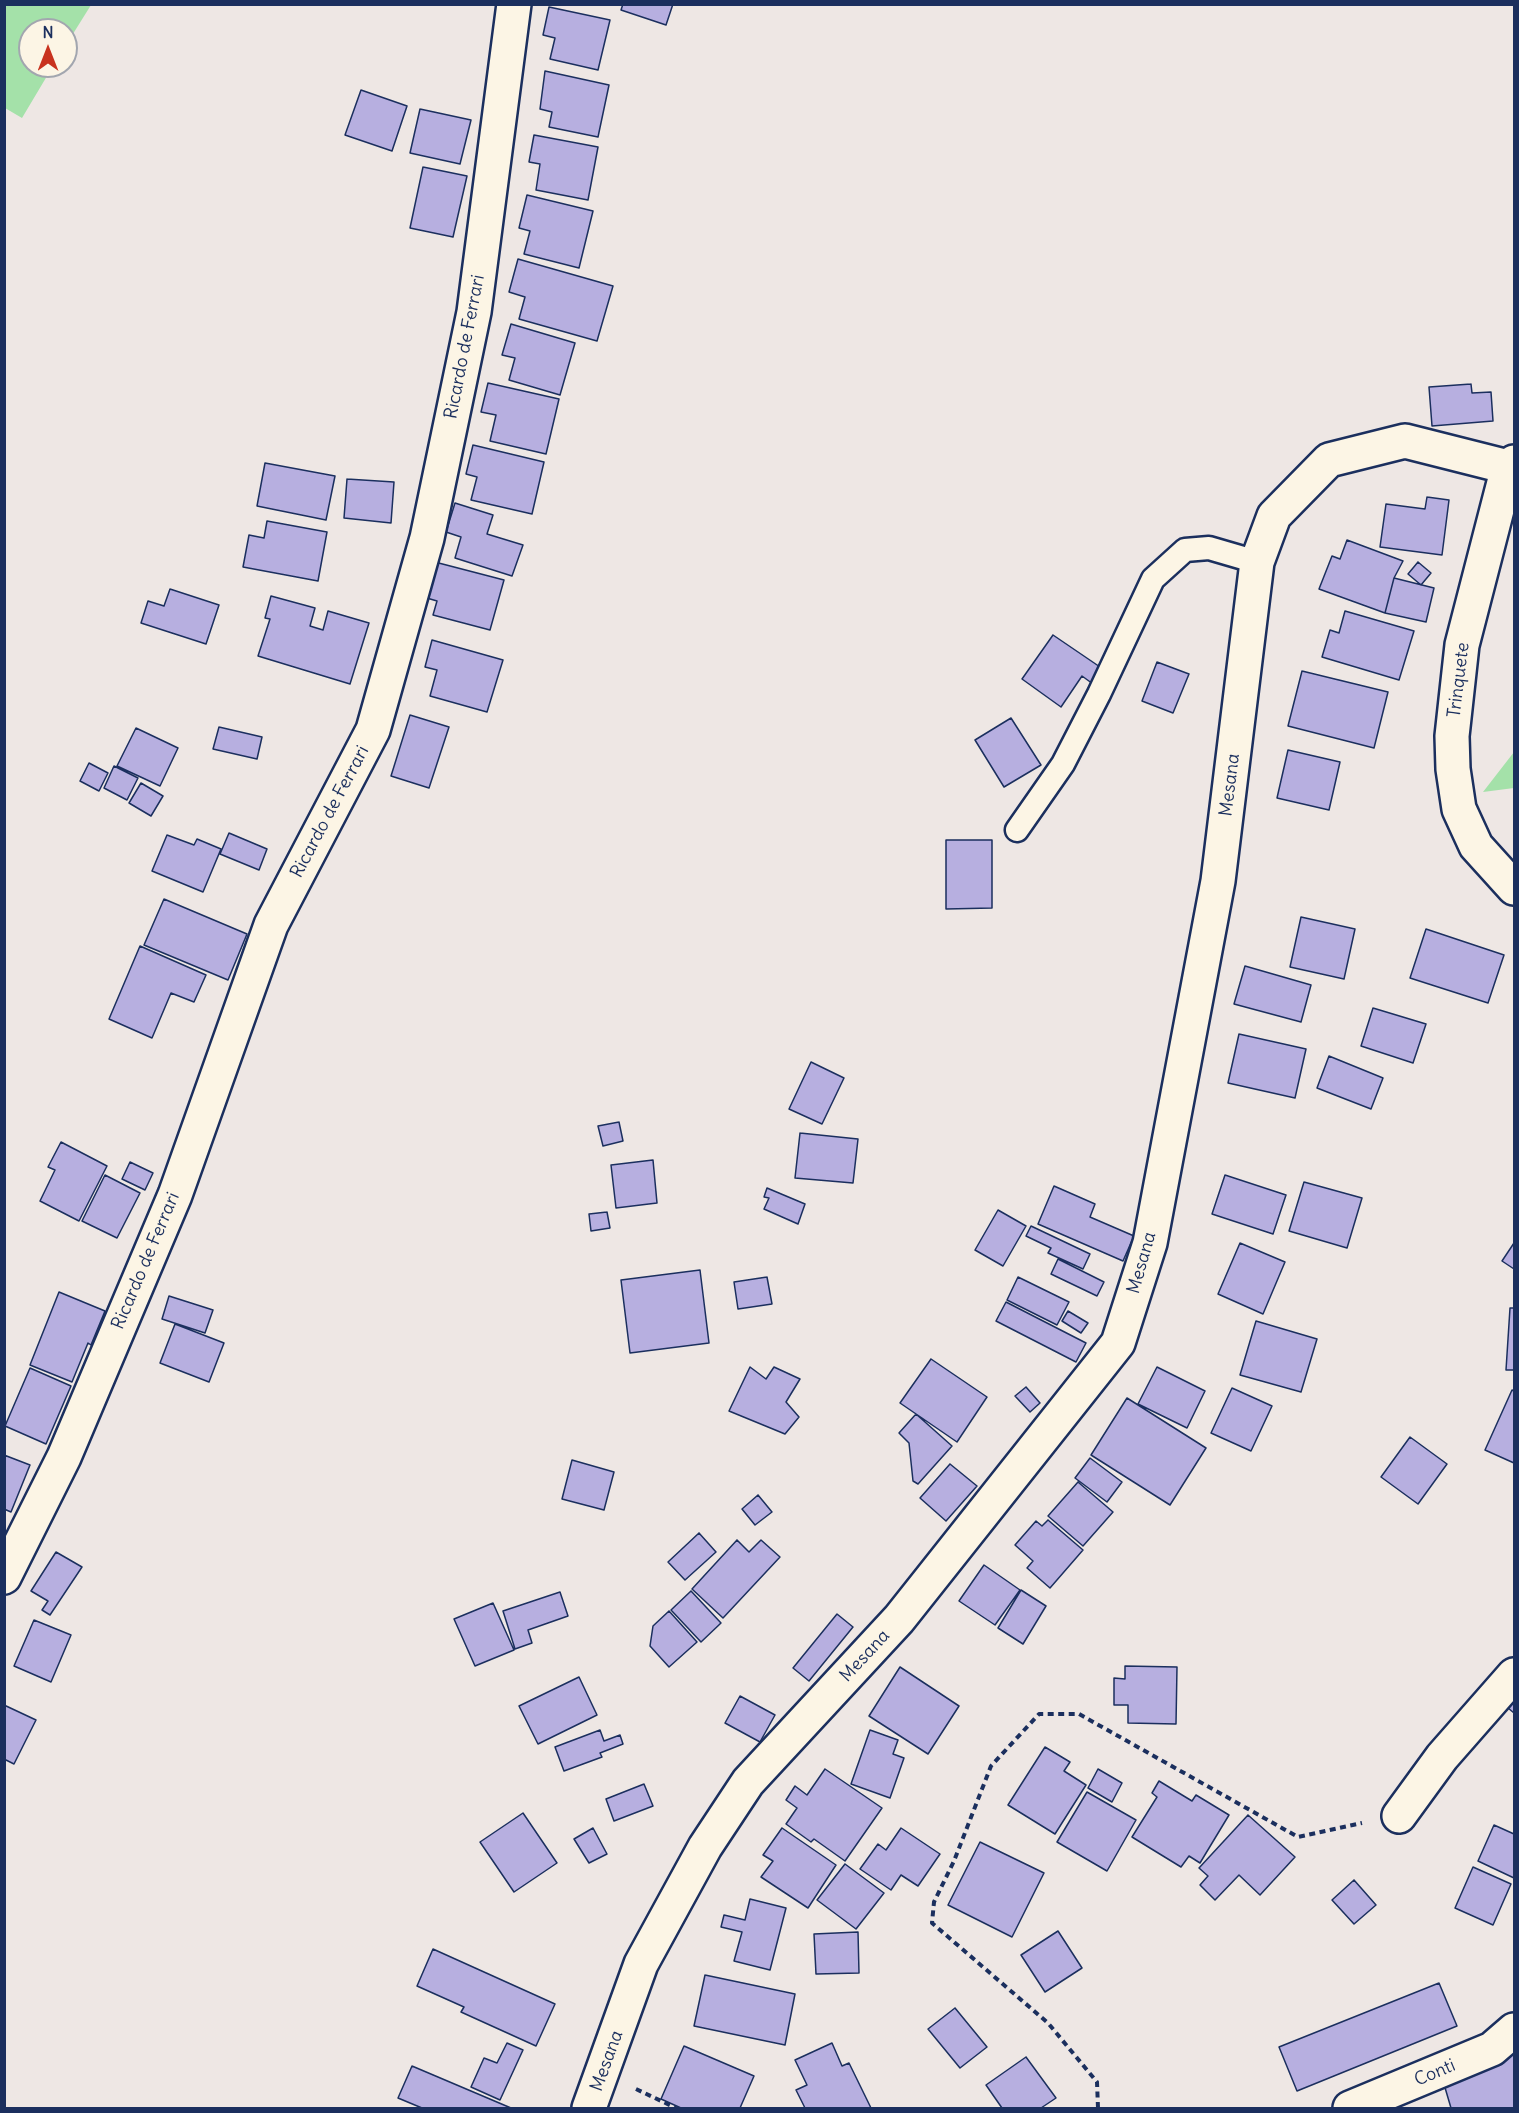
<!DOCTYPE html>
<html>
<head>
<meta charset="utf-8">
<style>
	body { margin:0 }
	#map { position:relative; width:1519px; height:2113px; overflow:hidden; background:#eee7e4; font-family:Delius,sans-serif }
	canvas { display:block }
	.frame { position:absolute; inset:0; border:6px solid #1b2f5e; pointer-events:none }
	.north { position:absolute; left:18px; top:18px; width:60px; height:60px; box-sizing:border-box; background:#fcf5e5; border:2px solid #a2a6af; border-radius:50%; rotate:0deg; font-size:16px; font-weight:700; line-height:24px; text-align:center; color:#1b2f5e }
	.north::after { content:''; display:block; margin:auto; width:21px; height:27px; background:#c8321e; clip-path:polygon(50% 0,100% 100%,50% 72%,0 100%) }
</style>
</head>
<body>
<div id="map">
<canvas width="1519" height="2113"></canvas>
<div class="frame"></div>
<div class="north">N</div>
</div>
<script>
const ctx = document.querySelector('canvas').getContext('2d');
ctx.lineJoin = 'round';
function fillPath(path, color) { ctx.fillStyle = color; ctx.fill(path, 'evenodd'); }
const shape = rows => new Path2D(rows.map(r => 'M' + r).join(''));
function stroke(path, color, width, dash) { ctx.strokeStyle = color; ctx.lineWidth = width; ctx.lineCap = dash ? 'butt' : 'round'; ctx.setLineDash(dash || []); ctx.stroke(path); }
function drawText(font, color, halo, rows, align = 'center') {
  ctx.font = font + ' Delius,sans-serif'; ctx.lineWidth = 5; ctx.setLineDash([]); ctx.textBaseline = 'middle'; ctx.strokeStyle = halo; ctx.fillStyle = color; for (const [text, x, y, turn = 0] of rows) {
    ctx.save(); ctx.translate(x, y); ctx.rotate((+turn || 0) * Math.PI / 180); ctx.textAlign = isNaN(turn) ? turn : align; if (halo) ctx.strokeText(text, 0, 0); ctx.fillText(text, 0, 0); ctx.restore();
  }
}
fillPath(shape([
	[5,4,91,5,66,45,66,30,30,30,30,66,53,66,22,118,5,108],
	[1514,752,1514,788,1483,792]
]), '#a4e1a9');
const building = shape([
	[623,4,673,4,666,25,621,10,623,4],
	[549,7,610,20,598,70,550,59,555,38,543,35,549,7],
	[545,71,609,85,598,137,549,127,552,112,540,109,545,71],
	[361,90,407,106,392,151,345,135,361,90],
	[420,109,471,120,460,164,410,153,420,109],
	[534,135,598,147,588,200,536,190,540,164,529,162,534,135],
	[423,167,467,176,453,237,410,228,423,167],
	[527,195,593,211,579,268,524,254,530,231,519,228,527,195],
	[518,259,613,286,597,341,519,319,525,297,509,292,518,259],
	[511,324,575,343,560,395,509,380,515,358,502,355,511,324],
	[488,383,559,399,546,454,490,441,496,415,481,412,488,383],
	[1471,384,1472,393,1491,392,1493,421,1432,426,1429,387,1471,384],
	[473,445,544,462,532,514,471,500,477,477,466,474,473,445],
	[265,463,335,476,326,520,257,506,265,463],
	[347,479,394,482,391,523,344,518,347,479],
	[1427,497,1449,500,1442,555,1380,547,1386,504,1425,509,1427,497],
	[455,503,493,515,487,534,523,545,512,576,455,558,461,537,446,532,455,503],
	[267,521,327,532,318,581,243,567,249,535,264,538,267,521],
	[1347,540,1403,561,1394,578,1385,613,1319,589,1332,556,1340,559,1347,540],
	[431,561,504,580,490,630,433,615,437,601,420,596,431,561],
	[1418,562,1431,573,1421,585,1408,574,1418,562],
	[1394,578,1434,588,1426,622,1385,613,1394,578],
	[170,589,219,605,206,644,141,623,148,601,164,606,170,589],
	[271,596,315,608,310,626,323,630,328,611,369,623,350,684,258,656,270,619,265,618,271,596],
	[1345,611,1414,631,1399,680,1322,657,1330,630,1339,633,1345,611],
	[1053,635,1103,669,1093,684,1082,676,1061,707,1022,679,1053,635],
	[432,640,503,660,487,712,430,696,437,670,425,667,432,640],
	[1157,662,1189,674,1173,713,1142,701,1157,662],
	[1302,671,1388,692,1374,748,1288,726,1302,671],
	[410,715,449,727,429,788,391,776,410,715],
	[1011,718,1041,765,1004,787,975,740,1011,718],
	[219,727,262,737,257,759,213,749,219,727],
	[136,728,178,748,160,786,117,766,136,728],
	[1288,750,1340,762,1329,810,1277,798,1288,750],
	[89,763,108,773,99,791,80,781,89,763],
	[114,766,138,778,127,800,104,788,114,766],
	[141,783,163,796,151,816,129,803,141,783],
	[229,833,267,849,259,870,220,854,229,833],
	[167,835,194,845,197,839,221,849,203,892,152,871,167,835],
	[946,840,992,840,992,908,946,909,946,840],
	[164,899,247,934,228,980,144,945,164,899],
	[1301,917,1355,929,1344,979,1290,967,1301,917],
	[1426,929,1504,955,1488,1003,1410,978,1426,929],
	[140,946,206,975,194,1002,171,993,152,1038,109,1019,140,946],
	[1245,966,1311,985,1301,1022,1234,1004,1245,966],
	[1373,1008,1426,1024,1413,1063,1361,1046,1373,1008],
	[1239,1034,1306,1049,1295,1098,1228,1083,1239,1034],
	[1329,1056,1383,1078,1371,1109,1317,1088,1329,1056],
	[811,1062,844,1078,822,1124,789,1109,811,1062],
	[619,1122,623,1141,603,1146,598,1126,619,1122],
	[800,1133,858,1139,853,1183,795,1178,800,1133],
	[61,1142,107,1166,79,1221,40,1201,55,1170,48,1167,61,1142],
	[653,1160,657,1203,616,1208,611,1165,653,1160],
	[130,1162,153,1173,145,1190,122,1179,130,1162],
	[105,1175,140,1193,117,1238,82,1221,105,1175],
	[1225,1175,1286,1195,1273,1234,1212,1214,1225,1175],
	[1304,1182,1362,1198,1347,1248,1289,1231,1304,1182],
	[1054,1186,1095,1204,1090,1217,1134,1236,1123,1261,1038,1224,1054,1186],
	[767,1188,805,1204,798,1224,764,1209,769,1198,764,1197,767,1188],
	[998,1210,1026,1226,1003,1266,975,1250,998,1210],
	[607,1212,610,1228,591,1231,589,1214,607,1212],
	[1031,1226,1090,1254,1083,1269,1048,1253,1051,1248,1026,1236,1031,1226],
	[1240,1243,1285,1262,1263,1314,1218,1294,1240,1243],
	[1514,1243,1514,1269,1502,1261,1514,1243],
	[1058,1259,1104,1282,1097,1296,1051,1274,1058,1259],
	[700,1270,709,1343,630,1353,621,1280,700,1270],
	[767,1277,772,1304,738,1309,734,1282,767,1277],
	[1018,1277,1069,1302,1057,1325,1007,1300,1018,1277],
	[59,1292,105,1311,91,1345,88,1343,72,1382,30,1365,59,1292],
	[169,1296,213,1310,205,1333,162,1319,169,1296],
	[1006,1302,1086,1343,1076,1362,996,1321,1006,1302],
	[1510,1308,1514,1308,1514,1370,1506,1370,1510,1308],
	[1068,1311,1088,1323,1081,1333,1062,1321,1068,1311],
	[1256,1321,1317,1339,1301,1392,1240,1375,1256,1321],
	[175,1324,224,1343,209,1382,160,1363,175,1324],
	[931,1359,987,1397,957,1442,900,1403,931,1359],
	[750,1367,766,1379,774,1367,800,1379,786,1402,799,1417,785,1434,729,1411,750,1367],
	[1157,1367,1205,1391,1187,1428,1138,1404,1157,1367],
	[30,1368,71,1386,46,1444,5,1426,30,1368],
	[1026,1387,1040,1403,1030,1412,1015,1396,1026,1387],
	[1232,1388,1272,1406,1251,1451,1211,1433,1232,1388],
	[1512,1390,1514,1391,1514,1463,1485,1450,1512,1390],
	[1127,1398,1206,1448,1170,1505,1091,1455,1127,1398],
	[916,1414,952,1446,918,1484,913,1481,909,1443,899,1433,916,1414],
	[1410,1437,1447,1464,1418,1504,1381,1477,1410,1437],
	[4,1455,30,1465,11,1512,4,1509,4,1455],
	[1090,1458,1122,1482,1107,1502,1075,1478,1090,1458],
	[572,1460,614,1472,604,1510,562,1499,572,1460],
	[950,1464,977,1486,946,1521,920,1498,950,1464],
	[1078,1482,1113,1512,1083,1546,1048,1516,1078,1482],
	[758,1495,772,1512,755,1525,742,1509,758,1495],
	[1048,1520,1083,1550,1050,1588,1027,1568,1033,1561,1015,1545,1036,1521,1042,1526,1048,1520],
	[699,1533,716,1552,685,1580,668,1562,699,1533],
	[737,1540,749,1552,761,1540,780,1557,723,1618,692,1589,737,1540],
	[56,1552,82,1567,50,1615,42,1610,48,1601,31,1591,56,1552],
	[984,1565,1020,1590,995,1625,959,1601,984,1565],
	[1021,1590,1046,1606,1023,1644,998,1628,1021,1590],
	[691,1591,721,1623,701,1642,671,1610,691,1591],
	[560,1592,568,1616,528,1630,532,1643,515,1649,503,1611,560,1592],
	[493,1603,514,1650,475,1666,454,1619,493,1603],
	[669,1611,697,1642,669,1667,650,1646,653,1626,669,1611],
	[837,1614,853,1627,809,1681,793,1668,837,1614],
	[34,1620,71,1635,51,1682,14,1666,34,1620],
	[1125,1666,1177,1667,1176,1724,1128,1723,1128,1705,1114,1705,1114,1678,1125,1679,1125,1666],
	[900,1667,959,1706,928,1754,869,1716,900,1667],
	[579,1677,597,1715,538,1744,519,1706,579,1677],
	[1514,1688,1514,1713,1501,1702,1514,1688],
	[740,1696,775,1715,760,1742,725,1723,740,1696],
	[4,1705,36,1720,14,1764,4,1759,4,1705],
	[600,1730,604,1741,620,1735,623,1744,600,1753,602,1757,564,1771,555,1747,600,1730],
	[870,1730,898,1740,893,1754,904,1758,890,1798,851,1784,870,1730],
	[1045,1747,1070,1762,1064,1771,1086,1785,1055,1834,1008,1805,1045,1747],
	[825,1769,882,1808,845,1861,814,1839,811,1842,786,1824,797,1808,786,1800,795,1786,807,1795,825,1769],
	[1098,1769,1122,1783,1112,1802,1088,1788,1098,1769],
	[1159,1781,1192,1801,1196,1795,1229,1815,1200,1863,1189,1856,1181,1867,1132,1837,1157,1797,1152,1793,1159,1781],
	[644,1784,653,1806,614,1821,606,1799,644,1784],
	[1087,1792,1136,1820,1107,1871,1057,1842,1087,1792],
	[523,1813,557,1863,514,1892,480,1842,523,1813],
	[1248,1815,1295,1857,1260,1895,1239,1875,1215,1900,1200,1885,1208,1876,1199,1868,1248,1815],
	[1494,1825,1514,1834,1514,1878,1478,1861,1494,1825],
	[593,1828,607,1854,589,1863,574,1839,593,1828],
	[782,1828,836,1865,808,1908,761,1877,773,1861,763,1855,782,1828],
	[901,1828,940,1854,918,1886,901,1875,891,1890,860,1869,878,1844,886,1850,901,1828],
	[980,1842,1044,1873,1012,1937,948,1905,980,1842],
	[845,1864,884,1893,856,1929,817,1900,845,1864],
	[1473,1867,1511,1884,1493,1925,1455,1908,1473,1867],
	[1354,1880,1376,1905,1354,1924,1332,1900,1354,1880],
	[750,1899,786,1908,770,1970,734,1961,742,1932,721,1927,724,1915,745,1920,750,1899],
	[1058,1931,1082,1968,1045,1992,1021,1955,1058,1931],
	[858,1932,859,1973,816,1974,814,1934,858,1932],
	[433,1949,555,2004,536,2046,461,2012,464,2007,417,1986,433,1949],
	[705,1975,795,1994,785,2045,694,2026,705,1975],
	[1439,1983,1457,2026,1297,2091,1279,2047,1439,1983],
	[955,2008,987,2047,960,2068,928,2029,955,2008],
	[507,2043,523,2050,500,2100,471,2087,484,2058,497,2063,507,2043],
	[832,2043,842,2066,849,2063,871,2108,805,2108,796,2090,807,2085,795,2060,832,2043],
	[684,2046,754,2076,740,2108,681,2108,661,2099,684,2046],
	[1514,2052,1514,2108,1451,2108,1441,2074,1514,2052],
	[1026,2057,1056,2098,1041,2108,1002,2108,986,2085,1026,2057],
	[412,2066,511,2108,422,2108,398,2098,412,2066]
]);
fillPath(building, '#b7afe0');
stroke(building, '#1b2f5e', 1.5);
const lane = shape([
	[1017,830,1063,764,1099,694,1153,579,1185,550,1209,548,1257,562]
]);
const street = shape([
	[4,1577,64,1457,175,1195,271,925,373,730,427,538,474,312,514,4],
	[1399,1816,1442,1757,1514,1675],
	[589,2108,641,1964,705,1847,748,1782,899,1619,1118,1343,1150,1243,1218,881,1257,562,1274,516,1329,460,1405,441,1508,467],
	[1350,2108,1492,2049,1514,2030]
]);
const secondary = shape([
	[1514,462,1508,467,1462,645,1452,736,1453,769,1459,809,1476,846,1514,888]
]);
stroke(lane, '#1b2f5e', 27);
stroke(street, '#1b2f5e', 38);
stroke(secondary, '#1b2f5e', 38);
stroke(shape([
	[636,2089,676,2108],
	[1098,2108,1097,2082,1048,2023,932,1923,934,1902,954,1861,991,1766,1039,1714,1079,1714,1298,1837,1362,1823]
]), '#1b2f5e', 4, [6, 4.5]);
stroke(lane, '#fcf5e5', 22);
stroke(street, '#fcf5e5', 33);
stroke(secondary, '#fcf5e5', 33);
drawText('18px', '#1b2f5e', '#fcf5e5', [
	["Ricardo de Ferrari",465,347,-79],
	["Trinquete",1459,680,-83],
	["Mesana",1230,785,-83],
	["Ricardo de Ferrari",330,812,-62],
	["Ricardo de Ferrari",146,1261,-67],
	["Mesana",1142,1263,-74],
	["Mesana",865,1656,-47],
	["Mesana",607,2061,-70],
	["Conti",1435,2073,-23]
]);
</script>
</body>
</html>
